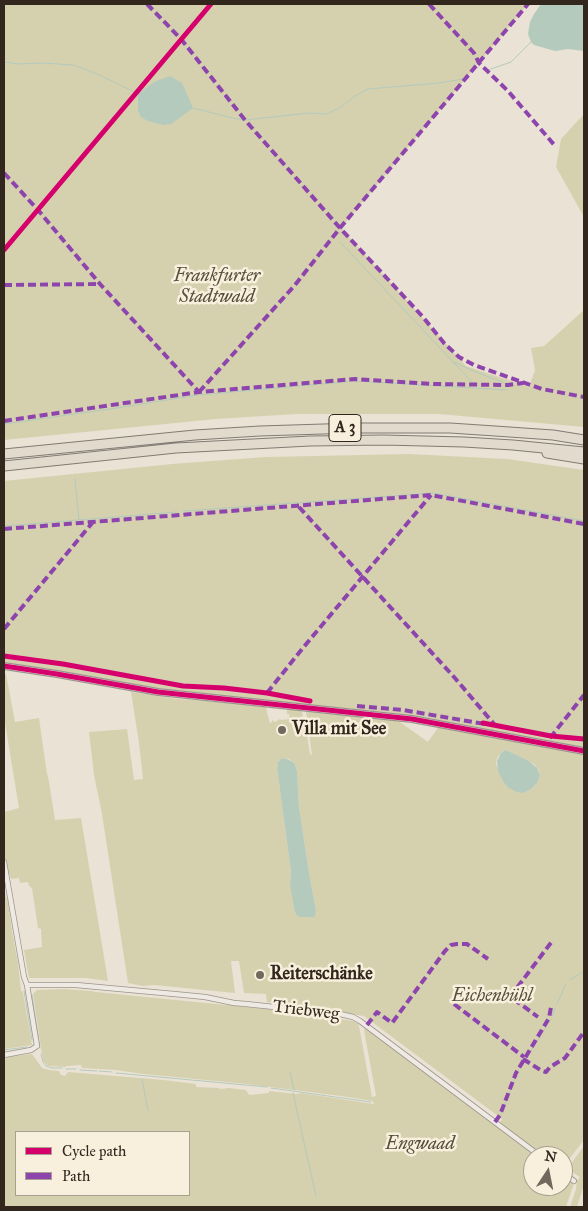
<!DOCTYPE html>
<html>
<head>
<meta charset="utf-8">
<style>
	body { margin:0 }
	#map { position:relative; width:588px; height:1211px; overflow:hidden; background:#eae2d4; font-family:"IM FELL Great Primer",serif }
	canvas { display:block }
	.frame { position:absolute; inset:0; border:5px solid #32261d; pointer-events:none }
	.legend { position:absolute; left:15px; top:1131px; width:175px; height:65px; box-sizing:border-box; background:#f8efdd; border:1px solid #a99f90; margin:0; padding:6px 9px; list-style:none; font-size:15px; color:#32261d }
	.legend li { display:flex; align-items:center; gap:10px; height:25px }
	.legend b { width:25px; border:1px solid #a99f90 }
	.north { position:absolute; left:523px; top:1146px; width:50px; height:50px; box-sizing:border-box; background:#f8efdd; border:1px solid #a99f90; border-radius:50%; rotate:11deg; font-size:14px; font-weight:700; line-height:20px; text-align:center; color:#32261d }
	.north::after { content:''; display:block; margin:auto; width:18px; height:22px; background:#72685d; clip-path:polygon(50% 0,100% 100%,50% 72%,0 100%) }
</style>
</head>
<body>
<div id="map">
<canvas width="588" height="1211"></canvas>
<div class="frame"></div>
<ul class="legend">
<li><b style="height:6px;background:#d6006c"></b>Cycle path</li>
<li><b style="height:6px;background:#8e44ad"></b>Path</li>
</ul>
<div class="north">N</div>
</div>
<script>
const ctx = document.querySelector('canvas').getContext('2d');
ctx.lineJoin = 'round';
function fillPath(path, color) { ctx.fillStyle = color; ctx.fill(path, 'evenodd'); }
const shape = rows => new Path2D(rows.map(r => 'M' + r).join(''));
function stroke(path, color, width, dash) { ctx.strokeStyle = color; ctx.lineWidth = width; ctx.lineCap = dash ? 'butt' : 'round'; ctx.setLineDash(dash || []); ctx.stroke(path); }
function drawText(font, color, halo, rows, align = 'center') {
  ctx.font = font + ' "IM FELL Great Primer",serif'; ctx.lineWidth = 5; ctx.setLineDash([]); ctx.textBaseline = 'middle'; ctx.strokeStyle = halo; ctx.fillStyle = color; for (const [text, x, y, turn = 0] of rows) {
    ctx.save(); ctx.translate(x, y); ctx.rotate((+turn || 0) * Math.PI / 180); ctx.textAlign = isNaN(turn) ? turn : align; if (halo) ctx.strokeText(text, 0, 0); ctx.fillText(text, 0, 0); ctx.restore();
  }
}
fillPath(shape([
	[4,4,528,4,341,228,466,366,529,387,535,370,531,348,544,346,584,310,584,427,439,414,296,414,216,419,4,440],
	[584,114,584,217,556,167,561,139],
	[409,454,507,459,584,470,584,749,387,714,137,686,4,664,4,481,172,464,266,457],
	[6,674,15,722,39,718,47,774,48,776,55,820,81,818,108,981,86,978,29,978,24,950,42,947,41,929,38,928,32,888,31,888,30,886,29,886,28,882,20,883,19,878,11,879,10,875,7,873,4,852,4,812,19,808,4,717,4,675],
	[131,692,177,699,237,703,266,706,267,713,270,723,272,722,272,720,275,722,280,719,281,720,290,719,289,714,287,714,287,709,301,710,303,716,300,717,303,730,306,730,310,754,312,755,306,711,397,720,428,742,439,726,584,753,584,1140,563,1167,563,1156,544,1156,500,1123,502,1119,364,1016,267,1002,266,994,244,993,239,961,231,961,235,993,154,985,143,986,128,983,102,814,94,775,89,732,127,729,134,780,143,779,139,743],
	[506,750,529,761,535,765,539,771,540,775,538,782,531,789,524,793,506,785,504,783,496,764,497,758,501,753],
	[282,758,289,759,293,762,295,765,297,771,299,807,310,879,316,910,314,917,299,917,290,885,291,871,289,857,277,768,278,766,278,762],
	[4,879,5,893,8,902,12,931,18,963,21,990,23,993,32,1045,4,1049],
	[64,989,91,991,96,992,276,1010,354,1021,358,1023,359,1026,372,1097,376,1096,364,1030,366,1027,537,1156,533,1156,533,1186,563,1186,563,1175,574,1183,566,1207,4,1207,4,1060,5,1060,7,1057,32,1054,42,1068,49,1070,59,1071,61,1075,65,1076,68,1072,164,1080,196,1084,196,1087,219,1088,220,1089,229,1088,246,1090,249,1095,269,1093,269,1091,297,1094,301,1093,374,1104,373,1101,341,1096,247,1084,144,1074,115,1070,82,1068,81,1065,66,1066,66,1067,48,1066,43,1061,33,994,37,990],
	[16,1132,189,1132,189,1195,16,1195],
	[584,1146,584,1185,577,1207,570,1207,576,1189,577,1181,580,1177,567,1169]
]), '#d5d1af');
fillPath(shape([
	[541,4,584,4,584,51,568,49,555,51,534,45,531,42,528,34,530,22,534,14],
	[170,76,182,83,193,108,171,124,163,125,148,121,141,117,138,111,138,94,154,82],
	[506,750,529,761,537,768,540,775,538,782,531,789,524,793,517,792,509,788,504,783,498,771,497,761,501,753],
	[282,758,287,759,293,762,295,765,297,771,299,807,310,879,316,910,315,916,314,917,299,917,296,914,294,907,290,885,291,871,289,857,277,768,278,766,278,762]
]), '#b3cabc');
stroke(shape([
	[4,62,19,64,42,63,73,65,95,73,139,94],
	[488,70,511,62,531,42],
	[193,108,233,118,245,120,309,113,327,114,341,107,355,96,368,89,439,83,463,79],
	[341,243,473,383],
	[454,362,471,370,507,384],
	[4,424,117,408,198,395,355,381,507,390],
	[75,479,79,520],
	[184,511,433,493,584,521],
	[4,526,177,512],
	[570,980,584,971],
	[24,991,32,1040],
	[32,995,40,1048],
	[557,1004,566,984],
	[552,1016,555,1008],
	[4,1050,27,1047],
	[41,1054,43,1062,46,1066,52,1068,62,1068],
	[526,1059,551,1019],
	[66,1069,76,1069],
	[80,1070,97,1071],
	[99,1071,112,1072],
	[290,1072,294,1090],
	[116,1073,267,1087],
	[142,1079,148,1110],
	[271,1088,371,1102],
	[293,1093,316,1196],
	[500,1117,518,1070,523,1062]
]), '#b3cabc', 1);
const minor = shape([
	[4,862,24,977,27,985,37,1046,31,1050,4,1055],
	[27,985,76,985,174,994,205,997,234,1003,246,1004,340,1014,353,1017,360,1021,540,1156],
	[563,1173,574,1181]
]);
const tertiary = shape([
	[4,666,57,674,158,692,412,719,584,751]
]);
const motorway = shape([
	[547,453,584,459],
	[4,454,195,435,260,431,355,428,450,428,495,431,553,435,584,440],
	[4,466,176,448,310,441,383,440,464,442,513,445,584,452]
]);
stroke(minor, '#9b948b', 6);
stroke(tertiary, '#9b948b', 8);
stroke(motorway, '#817b73', 11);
stroke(minor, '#eeeae3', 4.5);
stroke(tertiary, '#eeeae3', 5.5);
stroke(motorway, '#e2dacd', 9);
stroke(shape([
	[147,4,181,39,245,120,340,228,423,317,444,343,459,357,474,365,542,389,584,397],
	[429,4,474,53,479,63,508,91,556,147],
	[4,173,38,210,100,284,199,392],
	[4,285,100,284],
	[199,392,295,285,340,228,528,4],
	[4,421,199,392,355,379,432,384,508,385,523,383],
	[299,507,454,677,494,724],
	[4,529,431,495,584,524],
	[4,629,93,522],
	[267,693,302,649,431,495],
	[357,706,403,710,485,724],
	[550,738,584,695],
	[504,992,538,1017],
	[510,997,553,940],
	[454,1004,524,1057],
	[367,1025,377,1012,392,1023,445,951,451,945,457,944,467,944,488,959],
	[523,1059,542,1071,546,1072,550,1067,565,1058,584,1032],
	[495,1122,500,1115,516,1073,549,1018,551,1007]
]), '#8e44ad', 4, [8, 4]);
stroke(shape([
	[4,250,211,4],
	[4,656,63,664,183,686,224,688,267,693,310,701],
	[4,666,57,674,158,692,412,719,584,751],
	[483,723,551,736,584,739]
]), '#d6006c', 5);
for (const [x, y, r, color] of [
	[282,730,5,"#72685d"],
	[260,975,5,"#72685d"]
]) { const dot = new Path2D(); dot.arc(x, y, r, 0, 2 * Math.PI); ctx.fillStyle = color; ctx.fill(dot); stroke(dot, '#f8efdd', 2); }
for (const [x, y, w] of [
	[345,428,32]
]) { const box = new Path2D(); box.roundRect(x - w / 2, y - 13.5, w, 27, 4); ctx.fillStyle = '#f8efdd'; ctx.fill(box); stroke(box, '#32261d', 1); }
drawText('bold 16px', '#32261d', null, [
	["A 3",345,428]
]);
drawText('italic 18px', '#564d3a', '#f8efdd', [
	["Frankfurter",217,277],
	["Stadtwald",217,298],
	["Eichenbühl",492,997],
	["Engwaad",420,1145]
]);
drawText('bold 18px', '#32261d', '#f8efdd', [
	["Villa mit See",292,730],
	["Reiterschänke",270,975]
], 'left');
drawText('18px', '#32261d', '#f8efdd', [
	["Triebweg",306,1011,7]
]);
</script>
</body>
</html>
